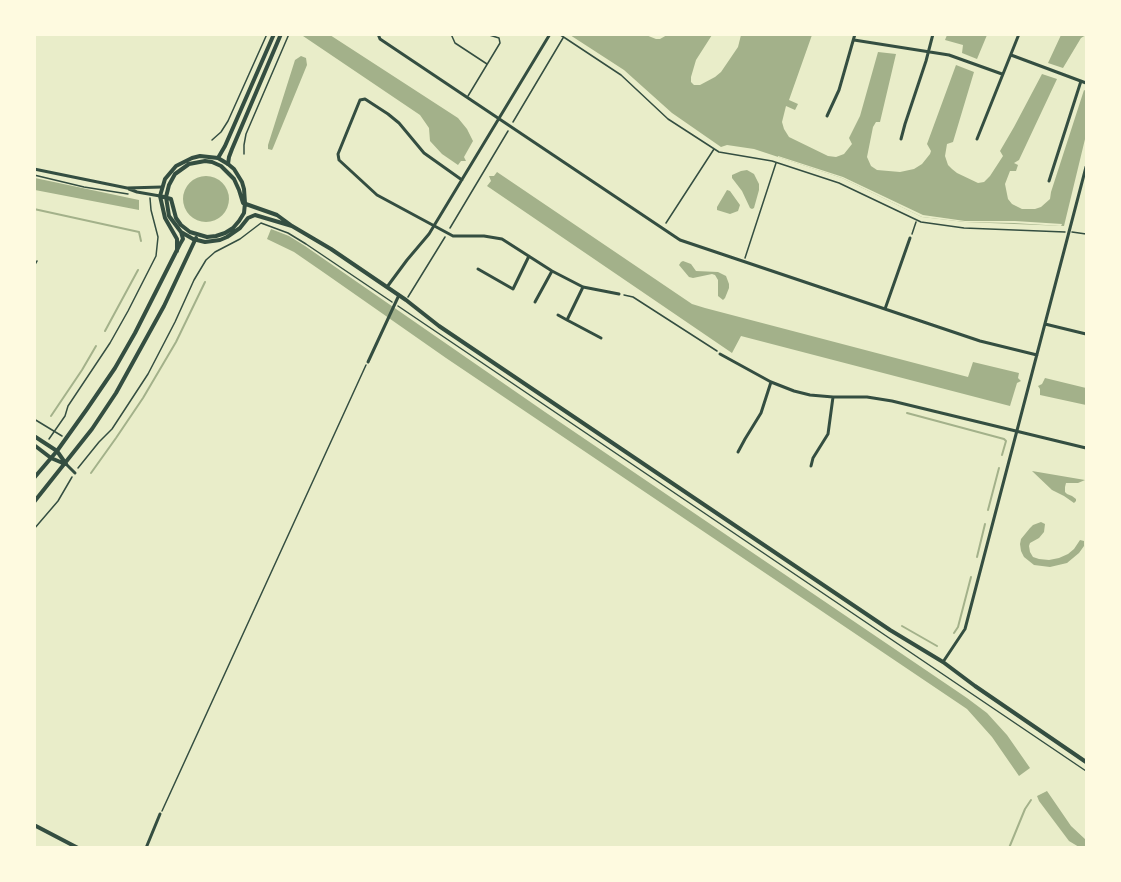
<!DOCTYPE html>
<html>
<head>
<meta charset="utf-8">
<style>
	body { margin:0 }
	#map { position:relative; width:1121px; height:882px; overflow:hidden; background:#e9edc9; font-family:Lato,sans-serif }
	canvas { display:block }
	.frame { position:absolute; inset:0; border:36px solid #fefae0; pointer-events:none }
</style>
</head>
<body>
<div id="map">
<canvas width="1121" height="882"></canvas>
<div class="frame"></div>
</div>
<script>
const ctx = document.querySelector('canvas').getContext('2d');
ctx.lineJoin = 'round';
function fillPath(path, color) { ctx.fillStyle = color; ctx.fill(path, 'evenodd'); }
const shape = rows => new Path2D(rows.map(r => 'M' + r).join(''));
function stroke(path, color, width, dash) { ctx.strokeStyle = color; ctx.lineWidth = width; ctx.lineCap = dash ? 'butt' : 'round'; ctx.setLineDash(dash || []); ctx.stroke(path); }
fillPath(shape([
	[304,34,330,35,458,118,467,129,473,141,464,157,466,161,461,161,458,165,442,154,430,141,429,128,420,115,303,36],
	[570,35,646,35,656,39,660,39,667,35,712,35,696,60,691,77,691,82,694,85,700,85,715,77,721,72,738,47,741,35,812,35,789,100,798,104,795,110,786,106,782,122,784,129,789,137,828,156,836,157,844,154,852,144,849,138,860,116,878,52,896,54,880,122,876,122,873,127,867,157,871,166,877,170,900,172,914,169,922,164,930,154,931,151,927,144,956,65,974,72,953,142,947,144,945,156,948,165,952,169,957,173,978,183,984,182,990,176,1003,156,1000,151,1014,127,1042,74,1057,79,1019,160,1014,163,1018,165,1016,171,1010,171,1005,184,1008,199,1012,204,1022,209,1035,209,1041,207,1050,199,1051,192,1084,90,1086,91,1086,135,1064,226,965,222,922,217,842,178,754,149,727,145,721,147,672,113,624,70],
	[947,35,947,34,987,35,977,59,962,53,963,45,945,40],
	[1061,35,1086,35,1081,38,1063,68,1048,63],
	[301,56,306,58,307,65,273,148,272,150,268,149,268,145,295,60],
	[747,170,754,174,759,184,759,190,754,208,752,209,750,208,742,191,732,178,732,175,741,171],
	[497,172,692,304,705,308,968,377,973,362,1019,373,1018,378,1021,381,1017,383,1010,406,741,336,732,353,487,186,491,181,489,176,494,176],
	'183 199a23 23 0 1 1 46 0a23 23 0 1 1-46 0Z',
	[35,178,139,200,139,210,35,190],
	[727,190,730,191,740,205,738,211,730,214,717,210,717,207],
	[271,229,289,236,305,246,545,412,967,698,987,713,1007,735,1030,768,1019,776,992,737,967,709,446,358,323,272,294,252,267,239],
	[683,261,691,264,696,271,718,272,726,276,729,284,729,288,725,298,723,300,718,296,718,280,715,275,712,274,693,278,689,277,679,265,681,262],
	[1045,378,1086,388,1086,405,1040,395,1040,389,1038,386,1042,384],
	[1032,471,1085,480,1078,483,1066,483,1065,487,1065,492,1067,494,1072,496,1076,499,1076,501,1074,503,1064,496,1052,490],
	[1041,522,1045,524,1044,532,1039,538,1030,543,1029,546,1030,552,1033,557,1039,559,1049,560,1059,558,1068,554,1074,549,1080,540,1084,541,1084,546,1079,553,1067,563,1050,567,1034,565,1024,557,1021,551,1020,544,1021,539,1030,528,1033,525],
	[1047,791,1071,826,1086,840,1086,847,1079,847,1069,841,1039,801,1037,796]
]), '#a3b18a');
fillPath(shape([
	[778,156,843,177,923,215,965,221,1015,221,1062,224,1061,226,1014,223,965,222,922,217,842,178,778,157]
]), '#e9edc9');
stroke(shape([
	[34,209,139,232,141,241],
	[105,331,138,270],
	[907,413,1004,439,1006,441,1002,455],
	[51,416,82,370,96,346],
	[91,473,116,438,143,398,176,342,205,282],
	[988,510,999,468],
	[977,557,985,524],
	[902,626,937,646],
	[954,633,958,627,971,577],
	[1009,848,1025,809,1031,800]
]), '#a3b18a', 2);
stroke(shape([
	[559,34,621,75,668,119,719,152,772,161,839,183,921,222,964,228,1065,232],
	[513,122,563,38],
	[212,140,221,132,228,121,267,34],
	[244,154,244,145,246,134,289,34],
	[34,175,84,187,128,194],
	[666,223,714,149],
	[450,228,508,131],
	[1072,232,1086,234],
	[912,234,916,222],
	[745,258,776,163],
	[624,295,633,297,717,351],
	[408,297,445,237],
	[398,306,1086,771],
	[34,419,62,436],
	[49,439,65,416,68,406,110,343,128,311,156,256,158,237,151,210,150,198],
	[78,468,99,442,112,429,148,374,175,322,194,280,206,260,215,252,240,239,261,223,288,233,306,244,392,302],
	[34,529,58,501,72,477],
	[162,811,366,365]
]), '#344e41', 1.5);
stroke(shape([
	[451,34,455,43,487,64],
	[468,96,500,43,499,38,486,34],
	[34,266,37,261]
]), '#344e41', 1.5);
stroke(shape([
	[378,34,380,39,680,240,980,341,1037,355],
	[854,40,949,55,1002,74],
	[1011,55,1086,83],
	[827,116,839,90,855,34],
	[901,139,905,124,926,61,933,34],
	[977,139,1019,34],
	[34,169,127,188,162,187],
	[462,180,424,153,399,123,388,114,365,99,360,100,338,154,339,160,377,195,453,236,484,236,502,239,552,271,583,287,619,294],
	[1049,181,1081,81],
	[129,189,137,192,160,196],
	[478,269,513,289,529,256],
	[387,287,407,260,429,234,550,34],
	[535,302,552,271],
	[885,309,910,238],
	[558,315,567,320,583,287],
	[567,320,601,338],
	[1045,324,1086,334],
	[720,354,771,382,794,391,810,395,833,397,867,397,892,401,1086,448],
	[368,362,399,295],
	[738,452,745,439,761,413,771,382],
	[66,464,75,473],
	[811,466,813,458,828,434,833,397],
	[943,662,965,629,1086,167],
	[146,848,160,814]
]), '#344e41', 3);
stroke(shape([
	[218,158,225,146,274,34],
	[228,164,229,157,232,149,281,34],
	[34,825,78,848]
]), '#344e41', 4);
stroke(shape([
	[160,196,171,199,176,218,181,225,190,232,207,237,216,236,225,233,233,228,239,221,244,213,245,203,244,189,242,182,234,169,228,164,218,158,200,156,192,158,176,166,165,179,160,196,165,218,177,239,177,251],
	[292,226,255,215,248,218,240,228,227,237,220,240,205,242,193,239,181,232,169,216,166,197,169,185,175,174,189,164,205,161,212,162,221,166,234,179,239,190,243,203,277,215,292,226,331,249,406,300,439,326,890,630,943,662,975,686,1086,762],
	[34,436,57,451,66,464],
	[34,445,51,458,65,464],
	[34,478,57,451,87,409,115,368,135,333,180,244,183,239,181,232],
	[34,502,92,429,116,393,164,306,196,238]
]), '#344e41', 4);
</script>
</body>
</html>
